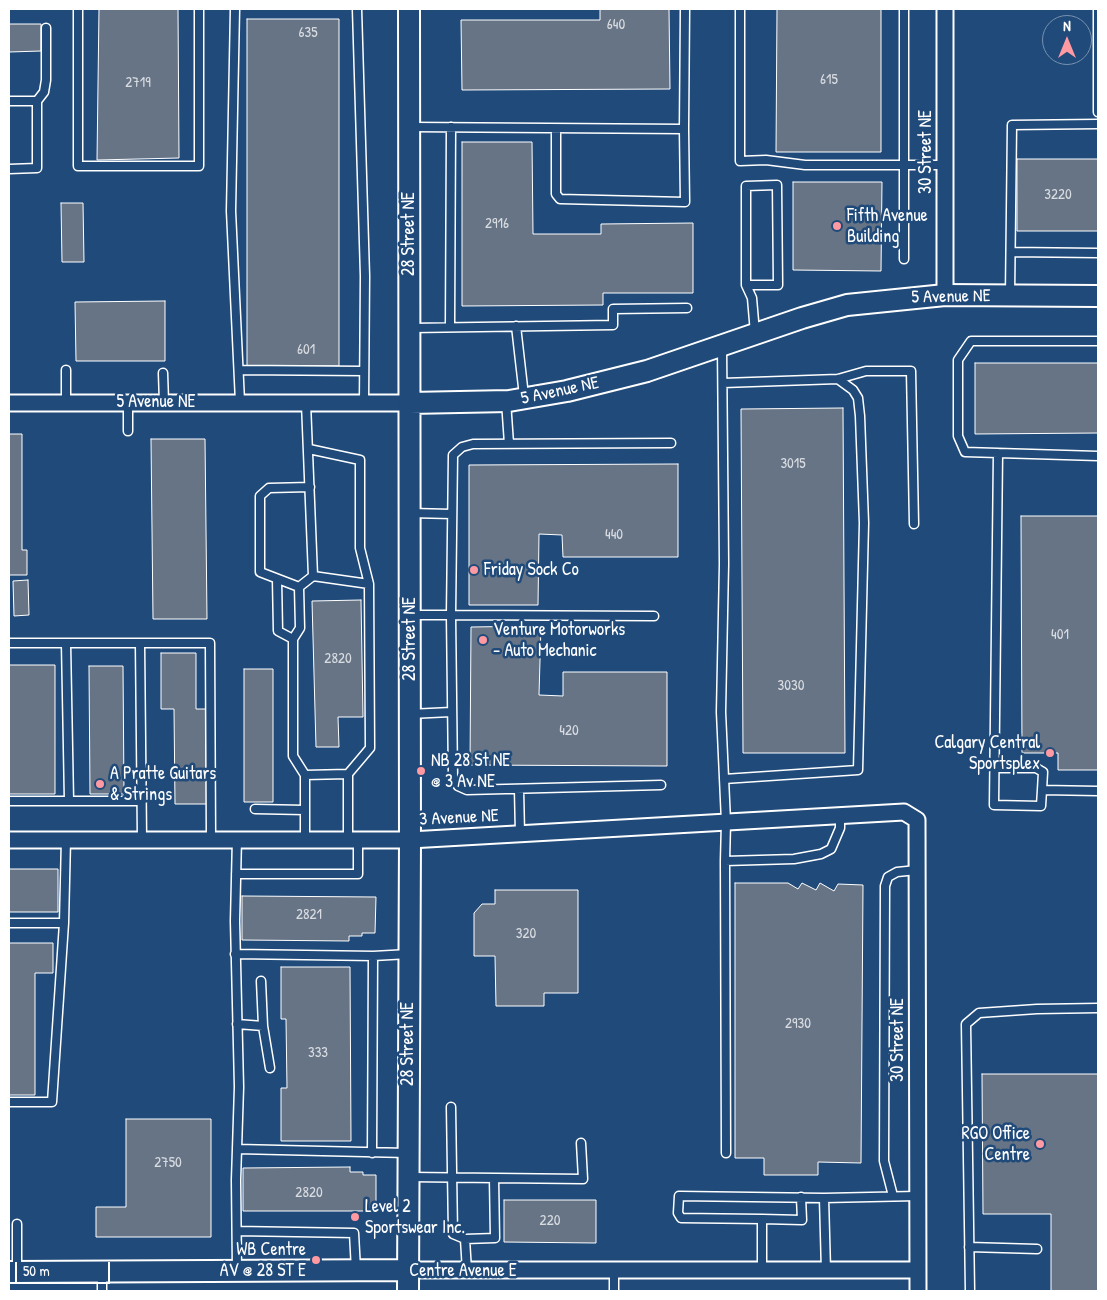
<!DOCTYPE html>
<html>
<head>
<meta charset="utf-8">
<style>
	body { margin:0 }
	#map { position:relative; width:1107px; height:1300px; overflow:hidden; background:#1f4a7a; font-family:"Patrick Hand",sans-serif }
	canvas { display:block }
	.frame { position:absolute; inset:0; border:10px solid #fff; pointer-events:none }
	.north { position:absolute; left:1042px; top:15px; width:50px; height:50px; box-sizing:border-box; background:#1f4a7a; border:1px solid #7992af; border-radius:50%; rotate:0deg; font-size:14px; font-weight:700; line-height:20px; text-align:center; color:#fff }
	.north::after { content:''; display:block; margin:auto; width:18px; height:22px; background:#ff9aa2; clip-path:polygon(50% 0,100% 100%,50% 72%,0 100%) }
	.scale { position:absolute; left:15px; top:1262px; width:95px; height:22px; box-sizing:border-box; border:2px solid #fff; border-top:0; padding-left:6px; font-size:15px; line-height:18px; white-space:nowrap; color:#fff; -webkit-text-stroke:4px #1f4a7a; paint-order:stroke }
</style>
</head>
<body>
<div id="map">
<canvas width="1107" height="1300"></canvas>
<div class="frame"></div>
<div class="north">N</div>
<div class="scale">50 m</div>
</div>
<script>
const ctx = document.querySelector('canvas').getContext('2d');
ctx.lineJoin = 'round';
function fillPath(path, color) { ctx.fillStyle = color; ctx.fill(path, 'evenodd'); }
const shape = rows => new Path2D(rows.map(r => 'M' + r).join(''));
function stroke(path, color, width, dash) { ctx.strokeStyle = color; ctx.lineWidth = width; ctx.lineCap = dash ? 'butt' : 'round'; ctx.setLineDash(dash || []); ctx.stroke(path); }
function drawText(font, color, halo, rows, align = 'center') {
  ctx.font = font + ' "Patrick Hand",sans-serif'; ctx.lineWidth = 5; ctx.setLineDash([]); ctx.textBaseline = 'middle'; ctx.strokeStyle = halo; ctx.fillStyle = color; for (const [text, x, y, turn = 0] of rows) {
    ctx.save(); ctx.translate(x, y); ctx.rotate((+turn || 0) * Math.PI / 180); ctx.textAlign = isNaN(turn) ? turn : align; if (halo) ctx.strokeText(text, 0, 0); ctx.fillText(text, 0, 0); ctx.restore();
  }
}
const building = shape([
	[99,9,178,9,179,158,97,160,99,9],
	[600,9,669,9,670,89,462,90,461,20,600,20,600,9],
	[777,9,881,9,881,152,776,152,777,9],
	[247,19,339,19,339,366,247,366,247,19],
	[9,24,41,24,41,51,9,52,9,88,9,24],
	[462,142,532,142,533,234,601,234,601,224,693,223,693,293,603,293,603,305,462,306,462,142],
	[1017,159,1098,159,1098,231,1017,231,1017,159],
	[793,182,882,182,881,271,793,270,793,182],
	[61,203,83,203,84,262,62,262,61,203],
	[165,301,165,361,76,361,75,302,165,301],
	[975,363,1098,363,1098,433,975,434,975,363],
	[843,408,845,753,743,753,741,409,843,408],
	[9,434,22,434,22,550,27,550,27,575,9,575,9,434],
	[151,439,205,439,207,619,153,619,151,439],
	[678,464,678,557,563,557,562,535,539,534,538,605,469,605,469,465,678,464],
	[1021,516,1098,516,1098,770,1058,770,1058,753,1022,753,1021,516],
	[28,580,29,615,14,616,13,581,28,580],
	[361,600,363,717,338,717,339,747,316,747,312,601,361,600],
	[541,626,539,695,563,696,563,672,667,672,667,766,470,765,471,627,541,626],
	[161,653,196,653,196,709,206,709,207,804,175,804,174,709,161,709,161,653],
	[9,665,55,665,55,794,9,794,9,665],
	[89,666,123,666,124,794,90,794,89,666],
	[244,669,273,669,273,802,244,802,244,669],
	[9,869,58,869,58,912,9,912,9,869],
	[735,883,788,883,798,889,802,883,816,890,820,883,834,891,838,884,863,885,861,1163,818,1162,818,1175,764,1175,764,1158,735,1158,735,883],
	[495,890,578,890,578,993,544,993,544,1006,496,1006,495,956,474,956,474,913,482,904,495,904,495,890],
	[242,896,376,897,375,933,362,933,362,936,349,936,349,941,242,940,242,896],
	[9,943,53,943,53,973,35,973,35,1095,9,1095,9,943],
	[281,967,350,967,351,1141,281,1141,281,1088,287,1088,286,1019,281,1019,281,967],
	[982,1074,1098,1074,1098,1291,1051,1291,1051,1214,983,1214,982,1074],
	[126,1119,211,1119,211,1237,96,1237,96,1207,126,1207,126,1119],
	[350,1167,350,1172,363,1172,363,1175,376,1175,376,1211,243,1211,243,1168,350,1167],
	[504,1200,596,1200,596,1243,504,1242,504,1200]
]);
fillPath(building, '#667486');
stroke(building, '#fff', 1);
const lane = shape([
	[78,9,78,166,199,166,199,9],
	[235,9,231,211,240,402],
	[357,9,365,276,364,403],
	[740,9,740,161,766,160,805,165,904,165,904,9],
	[1098,9,1098,112],
	[9,101,37,101,37,168,9,169],
	[37,101,44,92,46,80,46,28],
	[411,127,684,129,685,202,560,199,556,194,556,129],
	[684,129,685,9],
	[1011,252,1098,253],
	[904,259,904,165,945,165],
	[746,285,778,285,777,185,746,186,746,285,752,298,755,333],
	[1010,295,1012,125,1098,124],
	[516,326,524,396],
	[450,327,451,127],
	[411,328,613,325,613,309,687,308],
	[722,347,724,564,721,712,726,822,725,861,794,859,821,854,831,849,840,828,840,815],
	[66,370,66,403],
	[239,370,364,371],
	[163,373,164,402],
	[723,383,838,379,866,371,911,371,914,524],
	[506,401,509,444],
	[128,431,128,402],
	[309,449,360,460,360,548,369,584,370,748,348,774],
	[998,453,965,452,958,436,958,360,971,341,1098,341],
	[1098,456,998,453,994,805,1041,806,1042,790,1098,791],
	[410,513,452,514],
	[313,576,369,584],
	[277,579,278,631,293,639],
	[299,587,260,572,260,496,269,488,310,487],
	[410,615,451,615,453,455,462,447,473,444,671,443],
	[654,616,451,615,453,778,458,786,467,790,661,785],
	[9,643,140,643,142,839],
	[66,643,69,801],
	[140,643,210,643,211,839],
	[410,714,451,712],
	[995,768,1036,768,1043,772,1042,790],
	[305,775,293,756,293,639,300,628,299,587,313,576,306,403],
	[724,779,858,770,864,523,860,416,858,398,853,390,838,379],
	[519,789,520,834],
	[9,801,142,801],
	[255,809,305,810],
	[237,838,235,921,239,1087,236,1180,237,1271],
	[305,839,305,775,348,774,348,839],
	[725,861,726,1153],
	[236,874,358,874,358,840],
	[9,923,64,923,66,839],
	[235,954,375,956],
	[237,1024,263,1026,261,981],
	[263,1026,270,1068],
	[9,1102,52,1102,64,923],
	[451,1107,453,1234,465,1239,495,1238,494,1178],
	[237,1149,407,1153],
	[372,1153,373,956,409,954],
	[409,1177,583,1179,581,1143],
	[893,1196,884,1161,885,886,888,877,897,872,917,870],
	[824,1198,917,1196],
	[762,1219,802,1220,801,1197],
	[237,1231,354,1233,356,1270],
	[465,1239,467,1271],
	[969,1247,1037,1249],
	[762,1271,762,1219,681,1218,678,1213,679,1196,824,1198,826,1271],
	[17,1272,17,1224],
	[102,1291,102,1272],
	[614,1291,614,1272],
	[970,1291,966,1024,979,1013,1037,1009,1098,1008]
]);
const street = shape([
	[945,9,945,295],
	[9,403,410,403],
	[9,840,410,840,904,812,917,820,918,1291],
	[408,1270,917,1270]
]);
const secondary = shape([
	[410,403,509,401,567,391,647,371,802,318,847,305,945,295,1098,296],
	[9,1272,408,1270],
	[408,1291,410,840,409,9]
]);
stroke(lane, '#fff', 11);
stroke(street, '#fff', 19);
stroke(secondary, '#fff', 24);
stroke(lane, '#1f4a7a', 8);
stroke(street, '#1f4a7a', 15);
stroke(secondary, '#1f4a7a', 20);
for (const [x, y, r, color] of [
	[837,226,5,"#ff9aa2"],
	[474,570,5,"#ff9aa2"],
	[483,640,5,"#ff9aa2"],
	[1050,753,5,"#ff9aa2"],
	[421,771,5,"#ff9aa2"],
	[100,784,5,"#ff9aa2"],
	[1040,1144,5,"#ff9aa2"],
	[355,1217,5,"#ff9aa2"],
	[316,1260,5,"#ff9aa2"]
]) { const dot = new Path2D(); dot.arc(x, y, r, 0, 2 * Math.PI); ctx.fillStyle = color; ctx.fill(dot); stroke(dot, '#1f4a7a', 2); }
drawText('15px', '#d9dce1', null, [
	["640",616,25],
	["635",308,33],
	["615",829,80],
	["2719",138,83],
	["3220",1058,195],
	["2916",497,224],
	["601",306,350],
	["3015",793,464],
	["440",614,535],
	["401",1060,635],
	["2820",338,659],
	["3030",791,686],
	["420",569,731],
	["2821",309,915],
	["320",526,934],
	["2930",798,1024],
	["333",318,1053],
	["2750",168,1163],
	["2820",309,1193],
	["220",550,1221]
]);
drawText('18px', '#fff', '#1f4a7a', [
	["30 Street NE",926,152,-90],
	["28 Street NE",409,234,-90],
	["5 Avenue NE",951,297,-1],
	["5 Avenue NE",560,391,-12],
	["5 Avenue NE",156,402],
	["28 Street NE",410,639,-90],
	["3 Avenue NE",459,818,-3],
	["30 Street NE",898,1040,-90],
	["28 Street NE",408,1044,-90],
	["Centre Avenue E",463,1271]
]);
drawText('18px', '#fff', '#1f4a7a', [
	["Fifth Avenue",847,216],
	["Building",847,237],
	["Friday Sock Co",484,570],
	["Venture Motorworks",493,630],
	["- Auto Mechanic",493,651],
	["Calgary Central",1040,743,"right"],
	["Sportsplex",1040,764,"right"],
	["NB 28 St NE",431,761],
	["@ 3 Av NE",431,782],
	["A Pratte Guitars",110,774],
	["& Strings",110,795],
	["RGO Office",1030,1134,"right"],
	["Centre",1030,1155,"right"],
	["Level 2",365,1207],
	["Sportswear Inc.",365,1228],
	["WB Centre",306,1250,"right"],
	["AV @ 28 ST E",306,1271,"right"]
], 'left');
</script>
</body>
</html>
